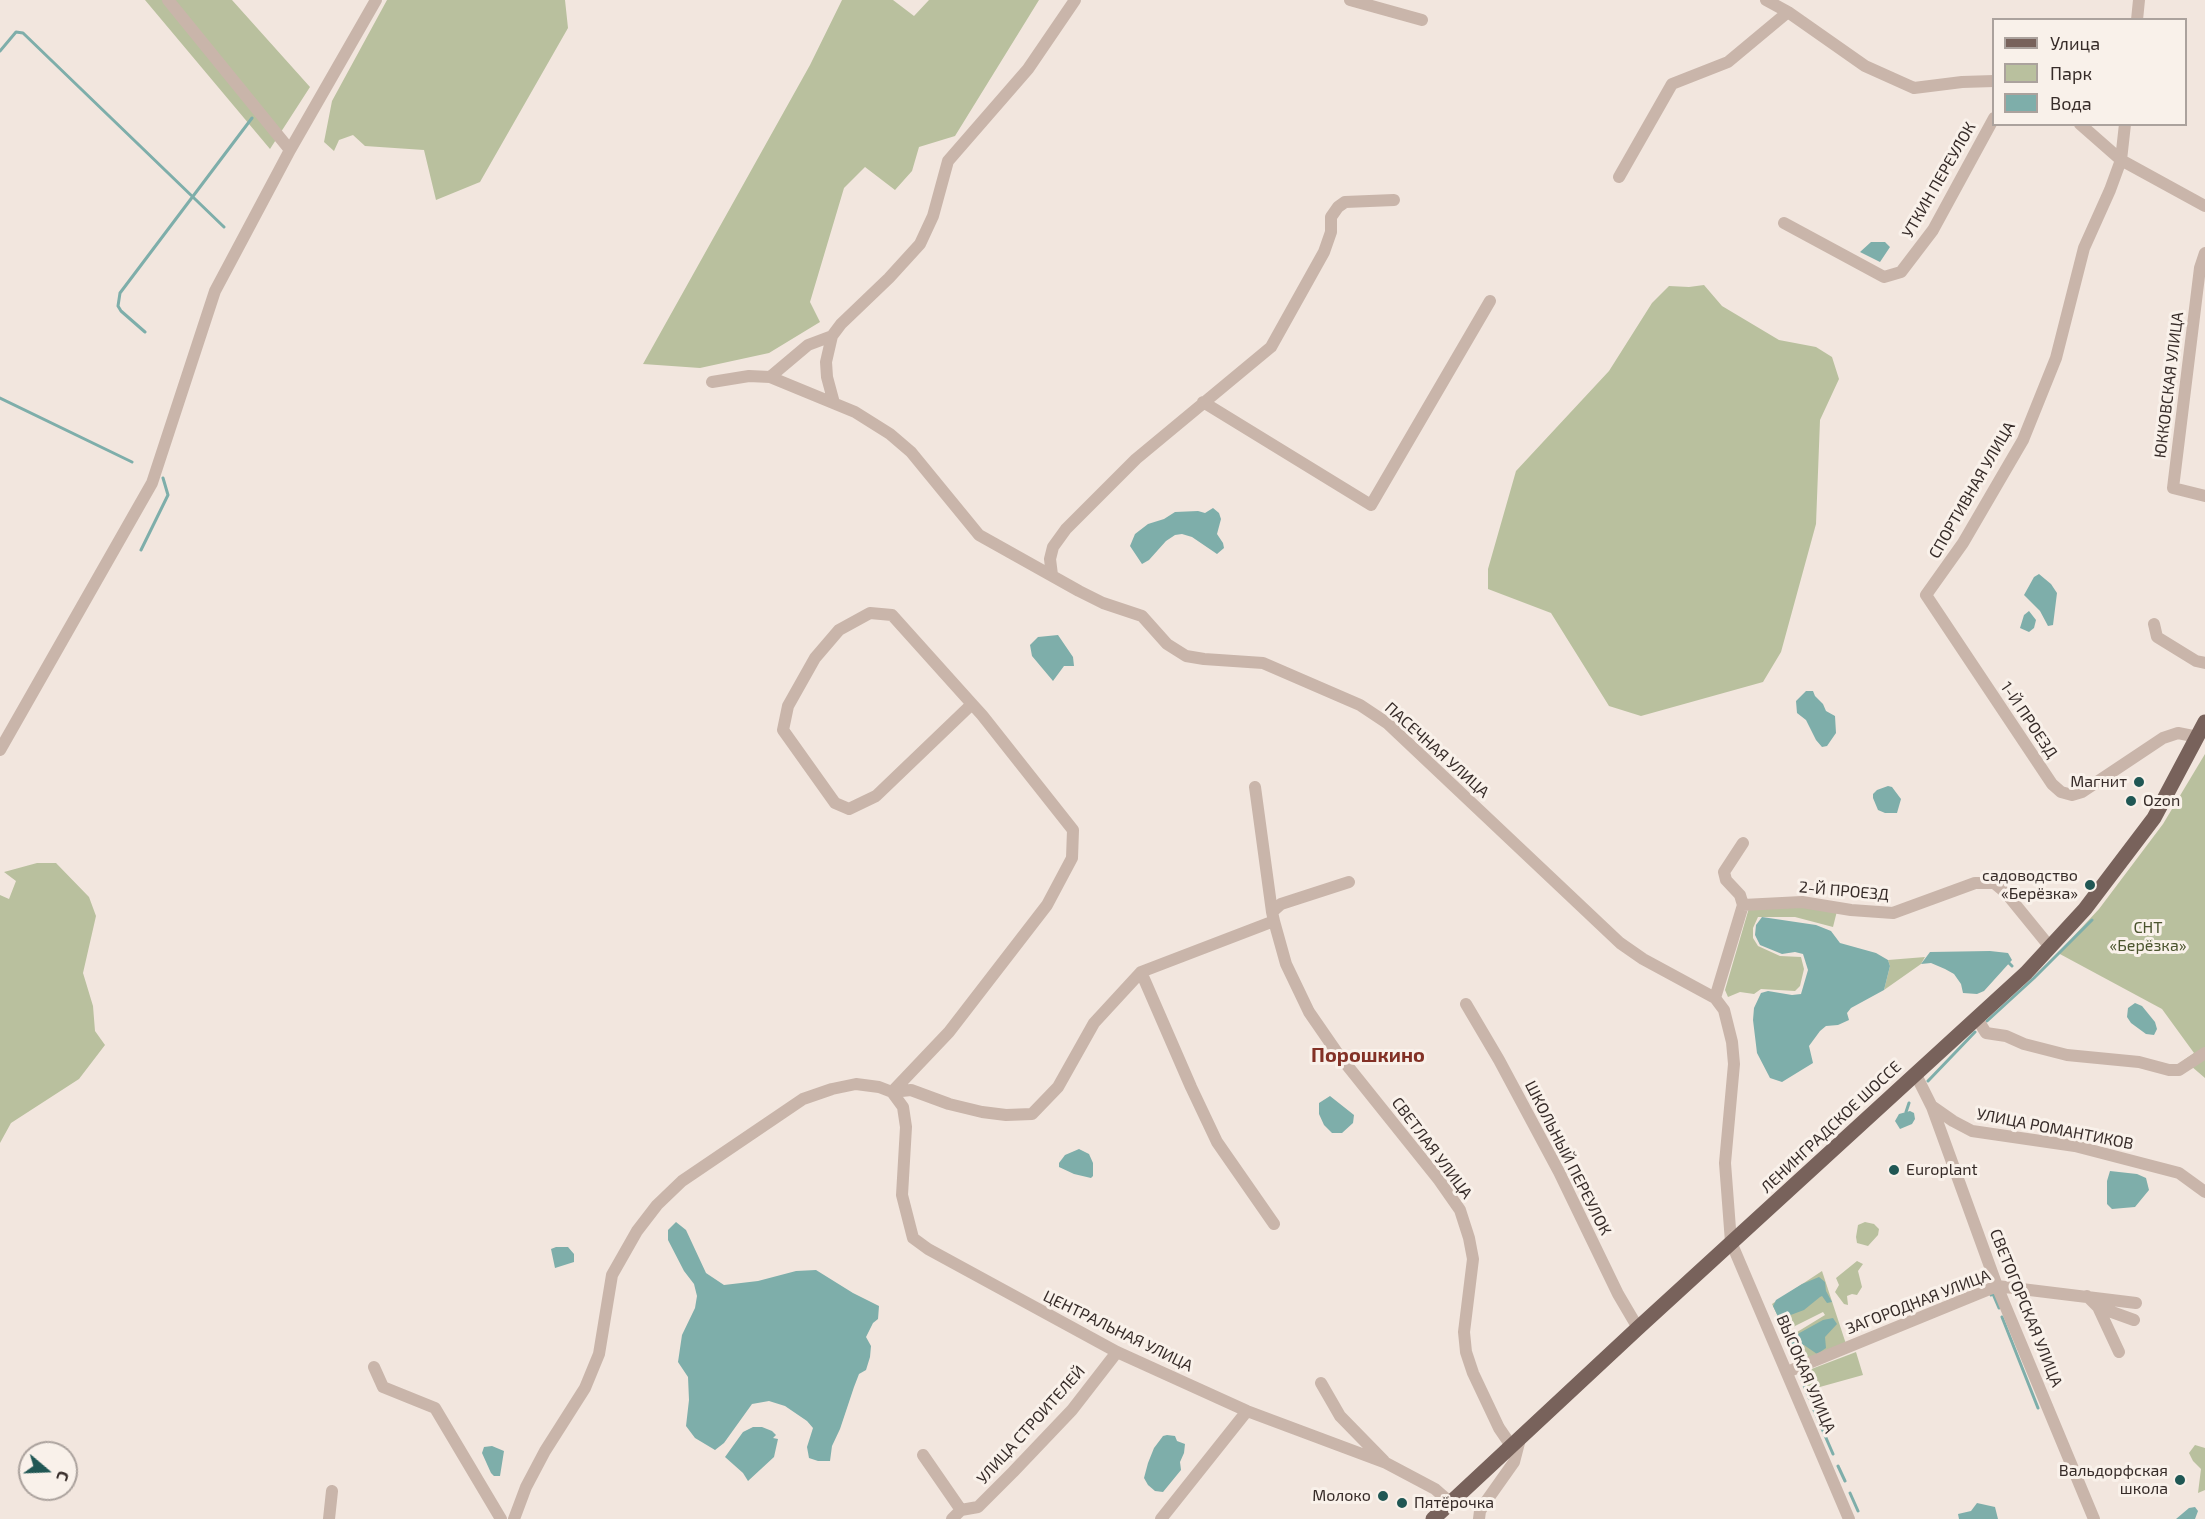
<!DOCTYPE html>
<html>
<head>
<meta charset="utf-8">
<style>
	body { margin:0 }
	#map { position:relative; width:2205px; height:1519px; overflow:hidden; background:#f2e6de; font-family:"Exo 2",sans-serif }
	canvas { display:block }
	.legend { position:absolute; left:1992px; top:18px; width:195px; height:108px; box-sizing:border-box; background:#f9f1ea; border:2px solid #aba29d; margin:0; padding:8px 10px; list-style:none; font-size:18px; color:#372c29 }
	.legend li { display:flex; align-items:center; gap:12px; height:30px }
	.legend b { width:30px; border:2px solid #aba29d }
	.north { position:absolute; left:18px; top:1441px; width:60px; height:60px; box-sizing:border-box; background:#f9f1ea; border:2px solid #aba29d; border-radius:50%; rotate:109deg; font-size:16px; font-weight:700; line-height:24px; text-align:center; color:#372c29 }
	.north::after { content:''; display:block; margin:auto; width:21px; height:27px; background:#205754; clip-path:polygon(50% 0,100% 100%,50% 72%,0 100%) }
</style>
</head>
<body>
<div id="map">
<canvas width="2205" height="1519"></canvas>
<ul class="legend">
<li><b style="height:8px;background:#78625b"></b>Улица</li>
<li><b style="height:16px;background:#b9c09e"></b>Парк</li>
<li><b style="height:16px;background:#7eaeaa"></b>Вода</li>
</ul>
<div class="north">С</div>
</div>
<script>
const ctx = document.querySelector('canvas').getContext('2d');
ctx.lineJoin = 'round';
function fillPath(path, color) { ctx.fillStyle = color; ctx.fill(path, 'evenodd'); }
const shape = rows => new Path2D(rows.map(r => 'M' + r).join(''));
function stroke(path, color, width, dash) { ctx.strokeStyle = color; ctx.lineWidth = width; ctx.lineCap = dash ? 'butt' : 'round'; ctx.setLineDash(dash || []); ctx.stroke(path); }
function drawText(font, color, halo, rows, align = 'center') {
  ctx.font = font + ' "Exo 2",sans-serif'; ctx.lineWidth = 6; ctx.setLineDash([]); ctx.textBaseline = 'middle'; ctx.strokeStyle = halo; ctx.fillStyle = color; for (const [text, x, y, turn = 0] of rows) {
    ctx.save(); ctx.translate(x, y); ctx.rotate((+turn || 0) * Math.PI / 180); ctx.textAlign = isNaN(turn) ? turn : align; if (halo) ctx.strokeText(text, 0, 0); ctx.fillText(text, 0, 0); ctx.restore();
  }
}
fillPath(shape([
	[145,0,232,0,310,87,270,149],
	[387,0,565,0,568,28,480,182,436,200,424,150,365,146,353,135,339,140,334,151,324,142,332,101],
	[842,0,893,0,914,16,929,0,1039,0,955,136,919,147,912,171,895,190,865,167,844,188,810,302,820,322,769,353,700,368,643,364,810,65],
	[1704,285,1722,306,1779,340,1816,347,1832,357,1839,379,1820,420,1816,524,1781,652,1763,682,1641,716,1609,706,1551,613,1488,589,1488,569,1516,471,1609,371,1652,303,1669,286,1689,287],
	[2205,754,2205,1078,2184,1060,2194,1053,2162,1009,2058,953,2099,909,2163,824],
	[37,863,56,863,89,897,96,916,83,973,93,1006,95,1031,105,1045,79,1079,11,1123,0,1143,0,895,9,899,16,881,4,872],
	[1787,905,1837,911,1833,927,1795,917,1758,917,1753,928,1753,938,1758,946,1780,956,1801,957,1804,969,1800,986,1795,991,1761,989,1754,994,1740,992,1728,997,1725,990,1749,908],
	[1925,957,1921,964,1884,990,1890,966,1888,960],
	[1865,1222,1874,1224,1879,1229,1878,1235,1868,1246,1857,1243,1856,1237,1858,1225],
	[1857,1261,1863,1264,1858,1271,1862,1287,1857,1295,1852,1294,1847,1296,1848,1305,1844,1304,1835,1292,1839,1285,1836,1278],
	[1822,1271,1846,1344,1795,1363,1784,1340,1825,1315,1823,1312,1785,1331,1772,1304],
	[1856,1352,1863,1375,1809,1390,1801,1373],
	[2195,1445,2205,1448,2205,1490,2198,1493,2201,1469,2193,1461,2189,1453]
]), '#b9c09e');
fillPath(shape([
	[1871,242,1885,242,1890,247,1880,262,1860,252],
	[1213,508,1219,513,1221,519,1217,534,1223,543,1224,548,1217,554,1192,537,1182,534,1175,535,1166,541,1149,560,1142,564,1130,546,1135,534,1148,524,1164,519,1175,512,1198,511,1205,513],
	[2039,574,2051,584,2057,593,2053,625,2048,626,2040,611,2024,595,2034,577],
	[2029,611,2036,620,2034,628,2029,632,2020,628,2024,615],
	[1058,635,1073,657,1074,666,1064,666,1053,681,1032,656,1030,645,1038,637],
	[1806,691,1813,691,1815,696,1823,704,1826,711,1835,716,1836,733,1827,746,1822,747,1816,740,1806,720,1797,713,1796,701],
	[1888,786,1892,787,1901,799,1897,813,1885,813,1878,810,1873,798,1873,794,1877,790],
	[1762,917,1816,925,1831,931,1840,943,1876,953,1888,960,1890,966,1884,990,1851,1008,1847,1013,1849,1020,1838,1025,1826,1026,1820,1031,1809,1046,1813,1063,1782,1082,1770,1078,1757,1053,1753,1020,1754,1008,1761,993,1768,991,1792,995,1801,994,1808,970,1803,954,1795,952,1782,954,1760,945,1755,935,1756,925],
	[1990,951,2008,953,2012,960,1984,991,1977,994,1963,993,1961,984,1954,974,1945,969,1931,963,1921,964,1930,952],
	[2135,1003,2142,1006,2155,1022,2157,1029,2154,1035,2146,1034,2131,1023,2127,1017,2128,1008],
	[1330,1096,1354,1115,1353,1123,1342,1133,1332,1133,1324,1125,1319,1114,1319,1103],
	[1910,1111,1914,1113,1915,1119,1912,1124,1900,1129,1895,1121,1899,1114],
	[1079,1149,1089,1154,1093,1163,1093,1176,1091,1178,1074,1174,1059,1167,1059,1163,1065,1155],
	[2110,1171,2137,1174,2146,1178,2149,1190,2135,1207,2112,1209,2107,1204,2107,1181],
	[676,1222,686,1230,706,1273,724,1285,758,1281,796,1271,816,1270,853,1293,879,1306,878,1319,873,1323,866,1337,871,1346,870,1357,866,1370,859,1374,854,1387,840,1429,832,1446,830,1461,818,1461,809,1458,807,1447,813,1428,807,1421,785,1406,769,1401,752,1404,724,1443,715,1450,695,1438,686,1426,689,1400,688,1377,678,1362,682,1335,695,1308,697,1296,694,1284,684,1271,668,1240,668,1230],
	[556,1247,568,1247,574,1254,574,1262,555,1268,551,1249],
	[1819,1277,1825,1282,1826,1291,1832,1302,1827,1303,1822,1296,1820,1297,1804,1310,1788,1316,1785,1324,1780,1321,1773,1306,1776,1300,1802,1284],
	[1833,1318,1837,1324,1825,1337,1826,1348,1817,1354,1804,1345,1797,1346,1793,1351,1795,1359,1792,1358,1785,1341,1823,1320],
	[753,1427,762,1427,772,1431,776,1435,773,1438,778,1439,774,1457,748,1481,743,1473,725,1457,743,1432],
	[1167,1435,1175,1436,1177,1441,1185,1444,1184,1453,1180,1462,1181,1470,1163,1492,1155,1491,1148,1485,1144,1478,1148,1463,1154,1448,1163,1436],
	[492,1446,504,1451,500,1476,494,1476,491,1473,482,1453,484,1447],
	[1977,1503,1995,1507,1998,1519,1959,1519,1958,1514,1971,1511],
	[2195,1507,2198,1511,2195,1519,2176,1519,2189,1508]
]), '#7eaeaa');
stroke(shape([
	[0,51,16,32,23,33,224,227],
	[145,332,121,311,118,306,120,293,252,118],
	[0,398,132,462],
	[141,550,168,495,163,478],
	[2009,963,2012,966],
	[1987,1021,2034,978,2092,920],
	[1928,1081,1975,1032],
	[1906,1112,1909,1103],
	[1991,1295,1993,1294,1999,1308],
	[2002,1317,2038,1408],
	[1800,1375,1809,1398],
	[1813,1408,1833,1454],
	[1838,1466,1845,1481],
	[1850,1493,1858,1511]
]), '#7eaeaa', 3);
stroke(shape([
	[168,0,290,150],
	[1350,0,1422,20],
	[1766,0,1788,12,1865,66,1914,88,1962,82,1994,81],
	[2137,20,2139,0],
	[2080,124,2121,160,2205,206],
	[2125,124,2121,160,2110,190,2084,248,2056,358,2023,440,1963,543,1926,595,2052,784,2061,792,2072,795,2082,792,2163,738,2178,733,2198,737],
	[1619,177,1672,84,1728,62,1788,12],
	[1784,223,1884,277,1901,272,1933,230,1994,118],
	[2205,253,2200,268,2173,488,2205,496],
	[770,377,808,345,832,336],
	[712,382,749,376,770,377,855,412,890,434,911,452,979,535,1079,591,1103,603,1142,616,1167,644,1186,656,1204,659,1263,663,1360,705,1387,723,1620,943,1643,959,1715,998,1724,1010,1732,1042,1734,1064,1725,1163,1731,1242,1849,1519],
	[1203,402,1371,505,1490,301],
	[834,403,827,377,826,362,832,336,841,324,889,278,920,244,933,216,948,161,1028,69,1075,0],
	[1052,575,1050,559,1053,547,1066,529,1136,459,1271,347,1324,252,1331,232,1331,217,1338,207,1345,202,1394,200],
	[2154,624,2157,637,2196,661,2205,663],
	[0,750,152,483,215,291,290,150,376,0],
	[1255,787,1272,912],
	[1743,905,1802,902,1851,910,1893,913,1975,883,1994,883,2006,893,2050,947],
	[1274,921,1286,964,1309,1012,1338,1054,1439,1180,1460,1210,1469,1238,1473,1259,1464,1332,1466,1352,1473,1373,1499,1428,1512,1447],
	[1141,972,1191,1087,1217,1142,1274,1224],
	[1715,998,1743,905,1740,895,1726,880,1724,872,1743,843],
	[1466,1004,1499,1060,1559,1172,1618,1294,1638,1328],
	[1976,1017,1986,1033,2006,1036,2024,1044,2067,1055,2139,1062,2169,1070,2179,1070,2205,1053],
	[1915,1073,1932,1107,1997,1286,2094,1519],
	[892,1092,949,1032,1047,905,1072,858,1073,830,982,715,972,704,892,615,870,613,839,630,815,658,788,706,783,730,835,803,849,809,876,796,972,704],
	[892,1092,903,1107,906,1127,902,1195,913,1238,928,1249,1117,1352,1247,1411,1386,1463,1435,1489,1451,1503],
	[1933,1107,1953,1121,1972,1131,2075,1146,2179,1173,2205,1192],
	[2087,1296,2098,1307,2134,1320],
	[2098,1307,2119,1352],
	[374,1367,383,1387,435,1408,501,1519],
	[1787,1372,1997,1286,2136,1303],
	[1321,1383,1340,1416,1384,1461],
	[923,1455,961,1510],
	[961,1510,978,1507,1013,1472,1072,1410,1117,1352],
	[329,1519,332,1491],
	[514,1519,526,1487,545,1451,585,1388,599,1354,612,1275,637,1231,657,1205,682,1181,803,1099,832,1089,856,1084,879,1087,892,1092,911,1090,949,1104,982,1112,1006,1115,1032,1114,1058,1087,1094,1023,1141,972,1274,921,1272,912,1281,904,1349,882],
	[952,1519,961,1510],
	[1161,1519,1247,1411],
	[1479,1519,1480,1511,1485,1503,1514,1462,1520,1439]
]), '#c9b5aa', 12);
stroke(shape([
	[1433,1519,1638,1328,2026,973,2085,909,2154,818,2205,722]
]), '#78625b', 15);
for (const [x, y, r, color] of [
	[2139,782,6,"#205754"],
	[2131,801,6,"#205754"],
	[2090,885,6,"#205754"],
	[1894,1170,6,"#205754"],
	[2180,1480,6,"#205754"],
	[1383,1496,6,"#205754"],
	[1402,1503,6,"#205754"]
]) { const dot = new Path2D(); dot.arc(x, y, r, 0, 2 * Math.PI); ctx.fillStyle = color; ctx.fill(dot); stroke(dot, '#f9f1ea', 2); }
drawText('16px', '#372c29', '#f9f1ea', [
	["УТКИН ПЕРЕУЛОК",1939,180,-60],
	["ЮККОВСКАЯ УЛИЦА",2169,385,-83],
	["СПОРТИВНАЯ УЛИЦА",1972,490,-60],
	["1-Й ПРОЕЗД",2029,720,56],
	["ПАСЕЧНАЯ УЛИЦА",1437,750,42],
	["2-Й ПРОЕЗД",1844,891,5],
	["ЛЕНИНГРАДСКОЕ ШОССЕ",1831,1127,-43],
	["УЛИЦА РОМАНТИКОВ",2055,1129,11],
	["СВЕТЛАЯ УЛИЦА",1432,1148,53],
	["ШКОЛЬНЫЙ ПЕРЕУЛОК",1568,1158,63],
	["ЗАГОРОДНАЯ УЛИЦА",1918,1302,-21],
	["СВЕТОГОРСКАЯ УЛИЦА",2026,1308,68],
	["ЦЕНТРАЛЬНАЯ УЛИЦА",1118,1331,26],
	["ВЫСОКАЯ УЛИЦА",1806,1374,67],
	["УЛИЦА СТРОИТЕЛЕЙ",1031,1425,-48]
]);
drawText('16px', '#372c29', '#f9f1ea', [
	["Магнит",2127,782],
	["Ozon",2143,801,"left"],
	["садоводство",2078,876],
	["«Берёзка»",2078,894],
	["Europlant",1906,1170,"left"],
	["Вальдорфская",2168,1471],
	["школа",2168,1489],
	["Молоко",1371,1496],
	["Пятёрочка",1414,1503,"left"]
], 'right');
drawText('16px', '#4b542e', '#f9f1ea', [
	["СНТ",2148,928],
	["«Берёзка»",2148,946]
]);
drawText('bold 20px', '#833126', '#f9f1ea', [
	["Порошкино",1368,1055]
]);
</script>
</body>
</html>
